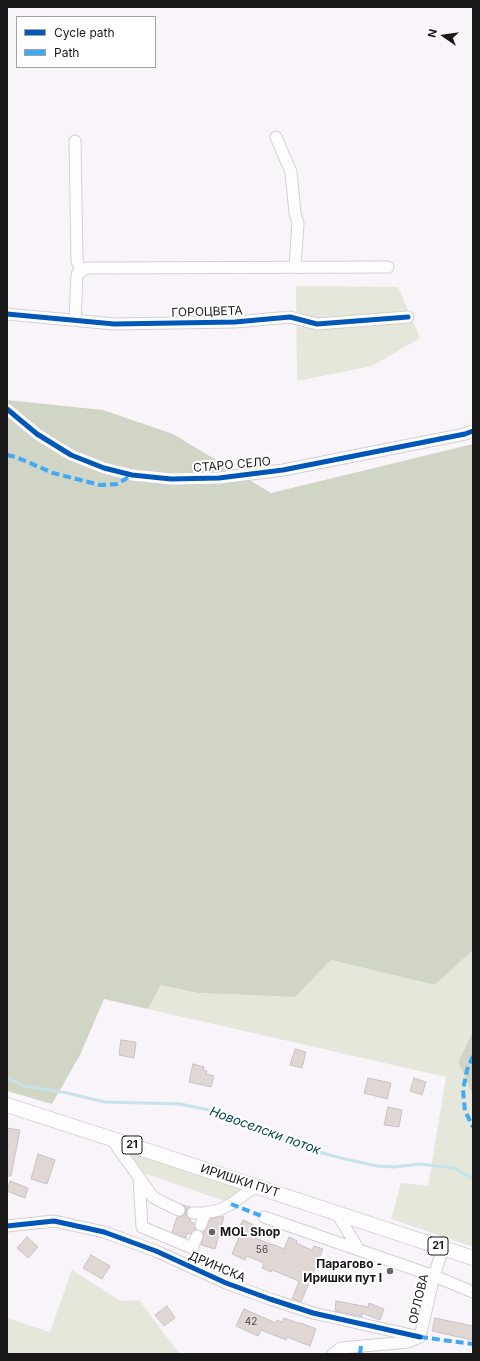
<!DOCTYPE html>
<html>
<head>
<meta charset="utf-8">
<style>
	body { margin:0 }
	#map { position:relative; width:480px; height:1361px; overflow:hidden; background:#f9f4f9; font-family:Inter,sans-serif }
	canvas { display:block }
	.frame { position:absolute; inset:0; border:8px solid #1a1719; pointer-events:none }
	.legend { position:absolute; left:16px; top:16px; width:140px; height:52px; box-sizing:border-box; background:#fff; border:1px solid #a3a2a3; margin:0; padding:5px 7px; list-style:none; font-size:12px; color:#1a1719 }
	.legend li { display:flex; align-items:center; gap:8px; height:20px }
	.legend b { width:20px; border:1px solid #a3a2a3 }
	.north { position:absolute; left:424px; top:16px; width:40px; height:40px; -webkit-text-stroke:3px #fff; paint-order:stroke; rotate:283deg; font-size:11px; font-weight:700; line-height:16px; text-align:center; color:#1a1719 }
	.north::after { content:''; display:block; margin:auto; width:14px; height:18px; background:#1a1719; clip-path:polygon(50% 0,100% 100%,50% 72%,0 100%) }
</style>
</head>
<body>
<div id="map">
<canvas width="480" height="1361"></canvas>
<div class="frame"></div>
<ul class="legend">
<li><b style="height:5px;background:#0057b8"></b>Cycle path</li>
<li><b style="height:5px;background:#3fa9f5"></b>Path</li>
</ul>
<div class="north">N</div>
</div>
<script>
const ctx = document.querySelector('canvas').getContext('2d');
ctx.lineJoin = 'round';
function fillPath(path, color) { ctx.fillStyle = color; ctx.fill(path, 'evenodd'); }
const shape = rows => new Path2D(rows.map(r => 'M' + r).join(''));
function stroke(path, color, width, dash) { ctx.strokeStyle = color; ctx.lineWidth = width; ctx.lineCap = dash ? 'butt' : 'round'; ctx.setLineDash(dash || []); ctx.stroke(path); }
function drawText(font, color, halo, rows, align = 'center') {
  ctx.font = font + ' Inter,sans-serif'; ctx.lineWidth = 4; ctx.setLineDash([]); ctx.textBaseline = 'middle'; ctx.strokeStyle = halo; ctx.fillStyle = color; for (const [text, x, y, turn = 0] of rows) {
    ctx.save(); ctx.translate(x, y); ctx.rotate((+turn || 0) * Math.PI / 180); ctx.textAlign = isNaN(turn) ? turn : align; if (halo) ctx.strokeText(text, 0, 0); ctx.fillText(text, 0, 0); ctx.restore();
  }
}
fillPath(shape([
	[296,286,398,287,420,338,372,366,297,381],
	[473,950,473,1031,458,1062,473,1095,473,1247,391,1219,401,1183,428,1186,446,1077,148,1009,161,985,198,993,295,997,331,960,435,985],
	[119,1145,245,1187,225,1201,143,1173],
	[72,1270,121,1301,139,1300,178,1352,185,1354,7,1354,7,1318,50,1332]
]), '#e4e7d9');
fillPath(shape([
	[7,400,103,410,173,434,271,493,473,444,473,950,435,985,331,960,295,997,198,993,161,985,148,1009,104,999,80,1055,52,1104,7,1091],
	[473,1031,473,1095,458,1062]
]), '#d1d5c5');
stroke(shape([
	[7,1078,24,1086,67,1093,105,1102,180,1104,219,1112,304,1148,345,1159,377,1166,394,1167,419,1164,454,1168,473,1179]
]), '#c6e3ea', 3);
const building = shape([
	[121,1040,136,1042,134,1058,119,1055,121,1040],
	[295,1049,306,1052,302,1068,290,1065,295,1049],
	[193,1064,204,1067,203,1070,207,1071,206,1074,214,1076,211,1087,189,1082,193,1064],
	[368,1078,391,1083,387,1099,364,1093,368,1078],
	[414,1078,426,1082,422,1095,410,1091,414,1078],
	[388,1107,402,1110,399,1127,384,1125,388,1107],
	[7,1128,20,1130,11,1176,7,1176,7,1128],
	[38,1154,55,1160,47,1184,31,1179,38,1154],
	[10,1181,28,1188,25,1198,7,1191,10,1181],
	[183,1205,190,1207,187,1209,186,1213,187,1217,191,1219,190,1222,194,1223,196,1229,190,1234,187,1233,186,1238,172,1232,177,1217,183,1216,185,1213,186,1209,183,1205],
	[222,1216,224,1217,215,1249,201,1245,204,1235,203,1232,207,1228,210,1219,222,1216],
	[243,1220,254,1225,249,1235,272,1245,272,1244,284,1249,289,1237,297,1241,296,1243,312,1250,314,1246,323,1249,301,1302,292,1299,299,1281,272,1270,271,1272,262,1268,264,1263,247,1256,245,1260,232,1254,239,1237,235,1235,243,1220],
	[27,1237,38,1247,28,1258,17,1248,27,1237],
	[91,1255,110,1266,102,1279,83,1268,91,1255],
	[336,1301,368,1307,369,1303,384,1309,380,1320,362,1313,362,1317,335,1311,336,1301],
	[167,1306,175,1318,164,1326,155,1315,167,1306],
	[244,1309,276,1323,277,1320,282,1322,284,1318,301,1324,301,1323,316,1329,310,1346,287,1337,286,1340,261,1330,258,1336,236,1326,244,1309],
	[435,1318,473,1326,472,1340,432,1331,435,1318]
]);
fillPath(building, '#e0d7d5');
stroke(building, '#c7c2c4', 1);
const minor = shape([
	[276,137,291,172,295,213,298,223,295,267],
	[75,141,77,261,81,271],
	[7,314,114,324,235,322,290,317,317,324,408,317],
	[75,320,77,274,87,268,388,267],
	[7,409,37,434,71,455,104,468,132,475,171,479,219,478,283,470,465,434,473,431],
	[112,1139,118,1148,153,1197,162,1202,179,1210],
	[139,1177,142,1227,192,1248,197,1236],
	[336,1212,359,1250],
	[193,1213,205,1213,219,1210,231,1204,256,1186],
	[264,1217,434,1276,473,1292],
	[201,1225,205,1213],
	[7,1226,54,1221,104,1232,156,1251,226,1283,270,1299,313,1313,420,1337],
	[333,1354,341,1348,408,1342,420,1337,434,1276,443,1248]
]);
const major = shape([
	[7,1105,112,1139,473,1258]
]);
stroke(minor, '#d3d0d3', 13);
stroke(major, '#d3d0d3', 16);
stroke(minor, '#fefdfe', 11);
stroke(major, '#fefdfe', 14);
stroke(shape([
	[7,455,16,457,53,473,100,485,117,484,132,475],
	[473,1056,467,1070,463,1090,465,1111,473,1127],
	[231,1204,264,1217],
	[420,1337,473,1344],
	[360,1354,361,1346]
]), '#3fa9f5', 4, [8, 4]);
stroke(shape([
	[7,314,114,324,235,322,290,317,317,324,408,317],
	[7,409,37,434,71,455,104,468,132,475,171,479,219,478,283,470,465,434,473,431],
	[7,1226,54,1221,104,1232,156,1251,226,1283,270,1299,313,1313,420,1337]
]), '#0057b8', 5);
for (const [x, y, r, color] of [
	[212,1232,4,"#686467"],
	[390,1271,4,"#686467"]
]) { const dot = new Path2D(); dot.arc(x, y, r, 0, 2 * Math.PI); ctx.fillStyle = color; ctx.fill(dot); stroke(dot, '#fff', 1.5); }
drawText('10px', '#4c4748', null, [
	["56",262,1250],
	["42",251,1322]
]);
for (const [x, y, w] of [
	[132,1145,20],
	[438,1246,20]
]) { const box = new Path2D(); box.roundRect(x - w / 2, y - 9, w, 18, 3); ctx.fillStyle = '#fff'; ctx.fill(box); stroke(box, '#1a1719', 1); }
drawText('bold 11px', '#1a1719', null, [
	["21",132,1145],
	["21",438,1246]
]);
drawText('12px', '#1a1719', '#fff', [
	["ГОРОЦВЕТА",207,312,-2],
	["СТАРО СЕЛО",232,465,-5],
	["ИРИШКИ ПУТ",240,1181,18],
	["ДРИНСКА",217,1267,23],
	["ОРЛОВА",419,1299,-77]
]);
drawText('bold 12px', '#1a1719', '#fff', [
	["MOL Shop",220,1232],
	["Парагово -",382,1264,"right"],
	["Иришки пут I",382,1278,"right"]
], 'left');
drawText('italic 13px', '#01464e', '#fff', [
	["Новоселски поток",265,1131,20]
]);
</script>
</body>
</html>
